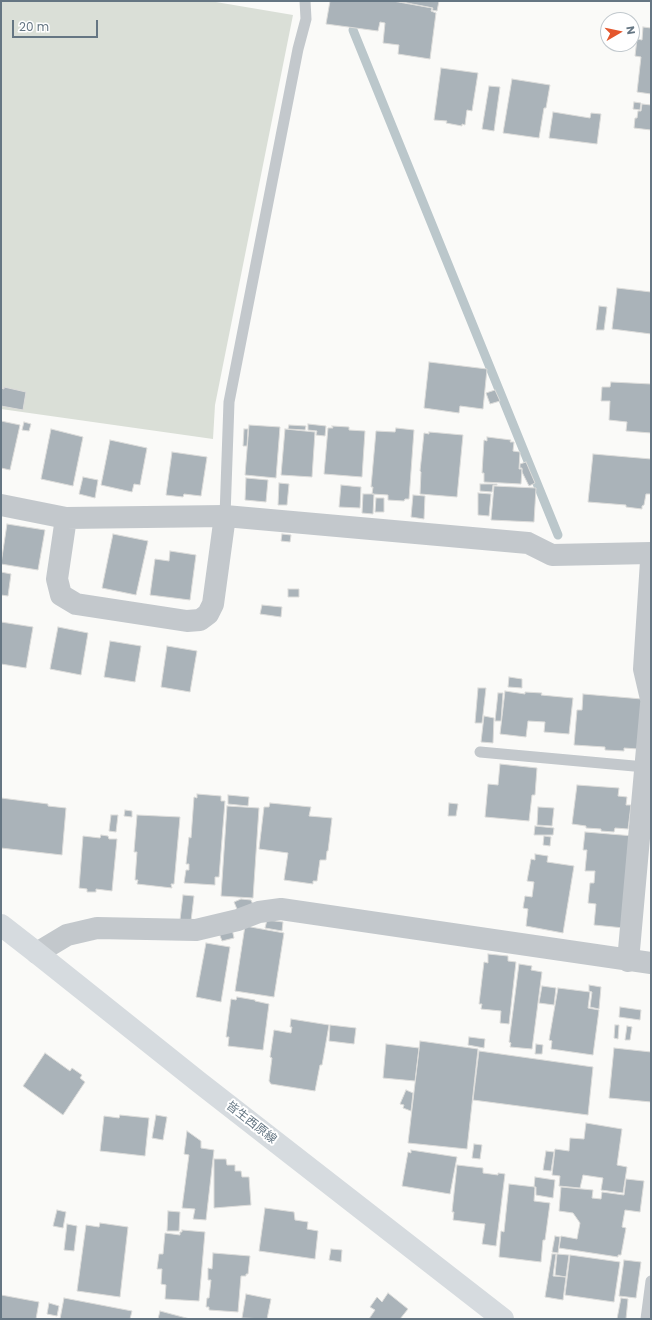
<!DOCTYPE html>
<html>
<head>
<meta charset="utf-8">
<style>
	body { margin:0 }
	#map { position:relative; width:652px; height:1320px; overflow:hidden; background:#fafaf8; font-family:Poppins,sans-serif }
	canvas { display:block }
	.frame { position:absolute; inset:0; border:2px solid #657683; pointer-events:none }
	.north { position:absolute; left:600px; top:12px; width:40px; height:40px; box-sizing:border-box; background:#fff; border:1px solid #c1c8cd; border-radius:50%; rotate:81deg; font-size:11px; font-weight:700; line-height:16px; text-align:center; color:#657683 }
	.north::after { content:''; display:block; margin:auto; width:14px; height:18px; background:#e4572e; clip-path:polygon(50% 0,100% 100%,50% 72%,0 100%) }
	.scale { position:absolute; left:12px; top:20px; width:86px; height:18px; box-sizing:border-box; border:2px solid #657683; border-top:0; padding-left:5px; font-size:12px; line-height:14px; white-space:nowrap; color:#657683; -webkit-text-stroke:3px #fff; paint-order:stroke }
</style>
</head>
<body>
<div id="map">
<canvas width="652" height="1320"></canvas>
<div class="frame"></div>
<div class="north">N</div>
<div class="scale">20 m</div>
</div>
<script>
const ctx = document.querySelector('canvas').getContext('2d');
ctx.lineJoin = 'round';
function fillPath(path, color) { ctx.fillStyle = color; ctx.fill(path, 'evenodd'); }
const shape = rows => new Path2D(rows.map(r => 'M' + r).join(''));
function stroke(path, color, width, dash) { ctx.strokeStyle = color; ctx.lineWidth = width; ctx.lineCap = dash ? 'butt' : 'round'; ctx.setLineDash(dash || []); ctx.stroke(path); }
function drawText(font, color, halo, rows, align = 'center') {
  ctx.font = font + ' Poppins,"Noto Sans JP",sans-serif'; ctx.lineWidth = 4; ctx.setLineDash([]); ctx.textBaseline = 'middle'; ctx.strokeStyle = halo; ctx.fillStyle = color; for (const [text, x, y, turn = 0] of rows) {
    ctx.save(); ctx.translate(x, y); ctx.rotate((+turn || 0) * Math.PI / 180); ctx.textAlign = isNaN(turn) ? turn : align; if (halo) ctx.strokeText(text, 0, 0); ctx.fillText(text, 0, 0); ctx.restore();
  }
}
fillPath(shape([
	[1,1,210,1,293,15,215,405,213,439,1,409]
]), '#dadfd7');
stroke(shape([
	[353,30,558,535]
]), '#bbc7cb', 9);
const building = shape([
	[330,1,393,1,432,8,431,11,436,13,430,59,398,54,399,45,383,43,385,23,380,22,378,31,326,24,330,1],
	[397,1,439,1,437,11,432,10,433,8,397,1],
	[643,27,651,28,651,94,637,92,641,57,635,56,637,39,642,40,643,27],
	[441,68,478,73,472,111,467,110,465,125,462,124,462,126,446,123,447,121,434,120,441,68],
	[512,79,550,85,546,108,544,108,539,138,503,133,512,79],
	[489,86,500,87,494,131,482,129,489,86],
	[634,102,641,103,640,110,633,109,634,102],
	[642,104,651,105,651,130,634,128,635,118,637,118,638,111,641,111,642,104],
	[553,112,590,118,591,113,601,114,597,144,549,138,553,112],
	[617,288,651,292,651,334,612,329,617,288],
	[599,306,607,307,604,330,596,330,599,306],
	[429,362,487,369,483,409,460,406,459,413,424,408,429,362],
	[611,382,651,384,651,433,626,431,627,422,609,420,610,401,601,401,602,387,610,387,611,382],
	[4,387,26,392,23,410,1,406,1,388,4,389,4,387],
	[495,390,500,401,490,404,486,393,495,390],
	[1,421,20,425,10,470,1,468,1,421],
	[24,422,31,424,29,431,22,430,24,422],
	[308,424,326,426,325,436,316,435,317,431,308,430,308,424],
	[249,425,280,427,276,478,245,475,249,425],
	[289,425,306,426,305,430,288,429,289,425],
	[332,426,349,427,349,430,365,431,362,477,324,474,328,428,333,428,332,426],
	[396,428,414,430,409,499,405,499,404,501,388,500,388,495,372,494,373,487,371,487,376,431,395,432,396,428],
	[51,429,83,437,73,486,41,479,51,429],
	[244,429,248,429,247,446,243,446,244,429],
	[285,429,315,432,312,477,281,475,285,429],
	[429,432,463,435,457,497,420,494,421,472,420,471,424,433,429,434,429,432],
	[487,437,511,440,510,442,514,442,513,451,520,452,519,469,522,469,521,484,484,482,484,473,482,473,484,440,487,441,487,437],
	[110,440,147,448,140,485,134,484,132,492,101,485,110,440],
	[172,452,207,457,201,496,184,494,183,497,166,495,172,452],
	[593,454,651,459,651,494,646,494,644,505,642,506,642,509,626,507,626,505,588,502,593,454],
	[526,462,535,483,529,486,522,472,522,468,520,468,520,464,526,462],
	[83,477,98,480,95,498,79,494,83,477],
	[246,478,268,480,266,502,245,500,246,478],
	[279,483,289,484,287,505,278,505,279,483],
	[480,484,497,484,497,485,493,485,492,492,480,491,480,484],
	[341,485,361,487,360,508,339,507,341,485],
	[494,486,536,488,534,522,491,520,494,486],
	[478,493,491,494,489,516,478,515,478,493],
	[363,494,374,494,373,514,362,513,363,494],
	[413,495,425,496,424,519,411,517,413,495],
	[376,498,384,498,384,512,375,512,376,498],
	[7,524,45,530,38,570,1,564,7,524],
	[113,534,148,541,136,595,102,588,113,534],
	[282,534,291,535,290,542,281,541,282,534],
	[170,551,196,555,190,600,150,595,155,559,169,561,170,551],
	[1,572,11,574,8,596,1,595,1,572],
	[288,589,299,589,299,597,288,597,288,589],
	[262,605,282,607,281,617,260,614,262,605],
	[1,622,33,627,26,668,1,664,1,622],
	[58,627,88,633,81,675,50,669,58,627],
	[110,641,141,646,135,682,104,677,110,641],
	[167,646,197,651,190,692,161,687,167,646],
	[509,677,522,679,522,688,508,687,509,677],
	[478,688,486,688,482,723,475,723,478,688],
	[505,691,525,694,525,692,542,693,541,695,573,698,569,734,544,732,545,722,528,721,526,737,500,734,505,691],
	[498,693,503,693,501,721,495,721,498,693],
	[583,694,642,699,638,749,624,748,624,751,605,750,605,747,574,745,577,710,582,710,583,694],
	[484,716,494,718,493,743,481,742,484,716],
	[500,764,537,768,535,795,532,795,529,821,485,817,488,784,498,785,500,764],
	[577,785,619,788,618,796,627,797,626,805,631,805,628,829,615,828,614,832,601,831,601,829,586,828,586,826,572,824,577,785],
	[197,794,221,796,221,801,225,801,219,877,215,877,215,885,184,883,186,870,189,870,189,864,186,864,189,837,191,838,194,797,197,798,197,794],
	[228,795,249,797,248,806,228,804,228,795],
	[1,798,48,804,48,806,66,808,62,855,1,848,1,798],
	[270,803,311,807,309,816,332,818,328,851,327,851,326,860,320,860,317,881,313,881,313,884,284,880,288,853,259,849,264,807,269,807,270,803],
	[449,803,458,804,456,816,448,816,449,803],
	[227,806,259,808,253,898,221,896,227,806],
	[538,807,554,808,552,826,537,825,538,807],
	[125,810,132,811,132,817,124,816,125,810],
	[111,815,118,815,116,832,109,831,111,815],
	[137,815,180,817,174,884,171,884,172,888,137,884,138,880,135,880,137,852,134,852,137,815],
	[535,826,554,828,553,835,534,835,535,826],
	[585,832,634,836,624,928,594,925,596,904,588,903,590,883,594,883,595,871,585,871,587,850,583,850,585,832],
	[101,835,108,836,109,839,117,839,112,891,96,889,96,892,87,892,87,889,79,888,83,836,100,838,101,835],
	[544,836,551,837,550,846,543,845,544,836],
	[535,854,548,856,547,862,574,866,563,933,526,926,528,909,523,908,525,896,532,897,534,882,527,881,531,859,535,860,535,854],
	[183,895,194,896,191,921,180,920,183,895],
	[241,899,251,900,254,907,239,914,234,902,241,899],
	[267,920,283,922,282,931,265,928,267,920],
	[245,926,284,933,274,997,235,991,245,926],
	[232,929,234,938,222,941,219,933,232,929],
	[206,943,230,947,221,1002,196,997,206,943],
	[488,954,508,956,508,961,516,962,509,1024,500,1023,501,1011,481,1009,482,1004,479,1004,484,962,488,963,488,954],
	[519,964,532,966,531,970,542,972,532,1049,510,1047,511,1043,509,1042,519,964],
	[589,985,601,987,599,1009,590,1007,592,992,589,991,589,985],
	[542,986,556,988,554,1005,539,1003,542,986],
	[558,988,590,992,588,1008,599,1010,593,1055,551,1049,552,1041,549,1040,558,988],
	[237,997,255,1000,255,1001,269,1004,263,1050,228,1046,229,1037,226,1037,231,999,236,1000,237,997],
	[620,1007,641,1010,640,1020,619,1017,620,1007],
	[291,1019,329,1025,322,1065,320,1065,315,1091,271,1084,269,1081,272,1058,270,1057,274,1030,291,1033,292,1027,290,1027,291,1019],
	[330,1025,356,1028,354,1044,329,1041,330,1025],
	[615,1025,619,1025,618,1039,614,1038,615,1025],
	[627,1026,632,1027,630,1040,625,1040,627,1026],
	[469,1037,485,1039,484,1048,468,1045,469,1037],
	[420,1041,478,1049,467,1149,408,1143,420,1041],
	[386,1044,419,1048,415,1081,383,1078,386,1044],
	[536,1044,543,1045,542,1054,535,1054,536,1044],
	[614,1048,651,1052,651,1102,609,1098,614,1048],
	[479,1051,593,1067,588,1115,473,1100,479,1051],
	[45,1053,70,1071,72,1068,82,1075,80,1078,85,1082,63,1115,23,1086,45,1053],
	[406,1090,413,1093,411,1111,403,1108,404,1105,400,1104,406,1090],
	[120,1115,149,1118,145,1156,100,1151,104,1116,119,1118,120,1115],
	[156,1115,167,1117,163,1140,152,1138,156,1115],
	[586,1123,622,1129,617,1165,627,1167,623,1193,601,1190,603,1178,583,1175,580,1188,559,1186,560,1176,552,1175,555,1149,569,1151,570,1138,584,1139,586,1123],
	[187,1131,201,1141,201,1148,214,1150,206,1220,193,1219,195,1209,182,1208,189,1155,184,1154,187,1131],
	[474,1144,482,1145,480,1159,472,1158,474,1144],
	[411,1150,457,1157,450,1194,402,1186,408,1152,411,1153,411,1150],
	[546,1151,554,1152,551,1171,543,1170,546,1151],
	[214,1159,226,1159,227,1165,235,1165,235,1171,241,1171,242,1177,249,1177,251,1205,214,1208,214,1159],
	[457,1165,483,1168,483,1173,498,1175,498,1173,505,1174,496,1246,482,1244,485,1224,453,1220,454,1212,452,1212,457,1165],
	[535,1177,555,1180,553,1198,536,1195,536,1187,534,1187,535,1177],
	[626,1179,644,1181,640,1212,625,1210,622,1227,626,1228,621,1255,618,1255,618,1257,559,1248,561,1236,577,1239,580,1223,573,1213,559,1211,561,1187,593,1190,592,1198,601,1199,602,1192,624,1195,626,1179],
	[509,1184,535,1187,534,1201,550,1203,545,1240,543,1240,541,1262,499,1257,501,1231,504,1232,509,1184],
	[265,1208,294,1212,295,1220,308,1222,307,1229,318,1231,315,1259,259,1251,265,1208],
	[57,1210,66,1212,63,1228,53,1226,57,1210],
	[168,1211,180,1212,179,1231,167,1231,168,1211],
	[100,1223,128,1227,120,1297,77,1291,86,1225,99,1227,100,1223],
	[67,1224,77,1226,74,1251,64,1250,67,1224],
	[182,1230,205,1232,199,1301,165,1299,166,1285,161,1284,162,1269,157,1269,159,1254,163,1254,165,1233,180,1235,180,1232,182,1232,182,1230],
	[555,1236,560,1237,558,1253,552,1252,555,1236],
	[331,1249,342,1250,341,1262,329,1260,331,1249],
	[213,1253,250,1256,248,1274,246,1274,246,1276,241,1276,238,1312,209,1310,209,1307,206,1307,207,1298,209,1298,211,1280,208,1280,208,1268,212,1269,213,1253],
	[552,1254,556,1254,553,1276,566,1277,563,1300,545,1297,552,1254],
	[557,1254,569,1255,566,1277,555,1275,557,1254],
	[570,1255,620,1262,614,1302,565,1295,570,1255],
	[624,1260,641,1262,636,1298,619,1296,624,1260],
	[388,1293,408,1309,400,1319,369,1319,375,1310,370,1307,377,1297,382,1302,388,1293],
	[246,1294,271,1299,267,1319,242,1318,246,1294],
	[1,1295,39,1302,36,1319,1,1319,1,1295],
	[64,1298,132,1311,130,1319,60,1319,64,1298],
	[621,1298,628,1299,626,1319,617,1319,621,1298],
	[49,1303,59,1306,57,1316,47,1314,49,1303],
	[160,1311,190,1319,158,1319,160,1311]
]);
fillPath(building, '#aab3b9');
stroke(building, '#dcdcda', 1);
stroke(shape([
	[225,516,229,402,298,49,306,19,305,1],
	[480,752,645,767],
	[646,1319,651,1281]
]), '#c3c8cc', 11);
stroke(shape([
	[1,505,66,518,225,516,528,543,552,555,651,553],
	[66,518,57,579,61,595,76,604,187,621,200,620,208,614,213,604,225,516],
	[651,561,644,669,651,699],
	[37,953,67,935,97,928,196,930,238,920,259,912,281,909,651,963],
	[628,961,651,704]
]), '#c3c8cc', 22);
stroke(shape([
	[1,925,37,953,200,1083,503,1319]
]), '#d6dbdf', 22);
drawText('12px', '#657683', '#fff', [
	["皆生西原線",251,1123,38]
]);
</script>
</body>
</html>
